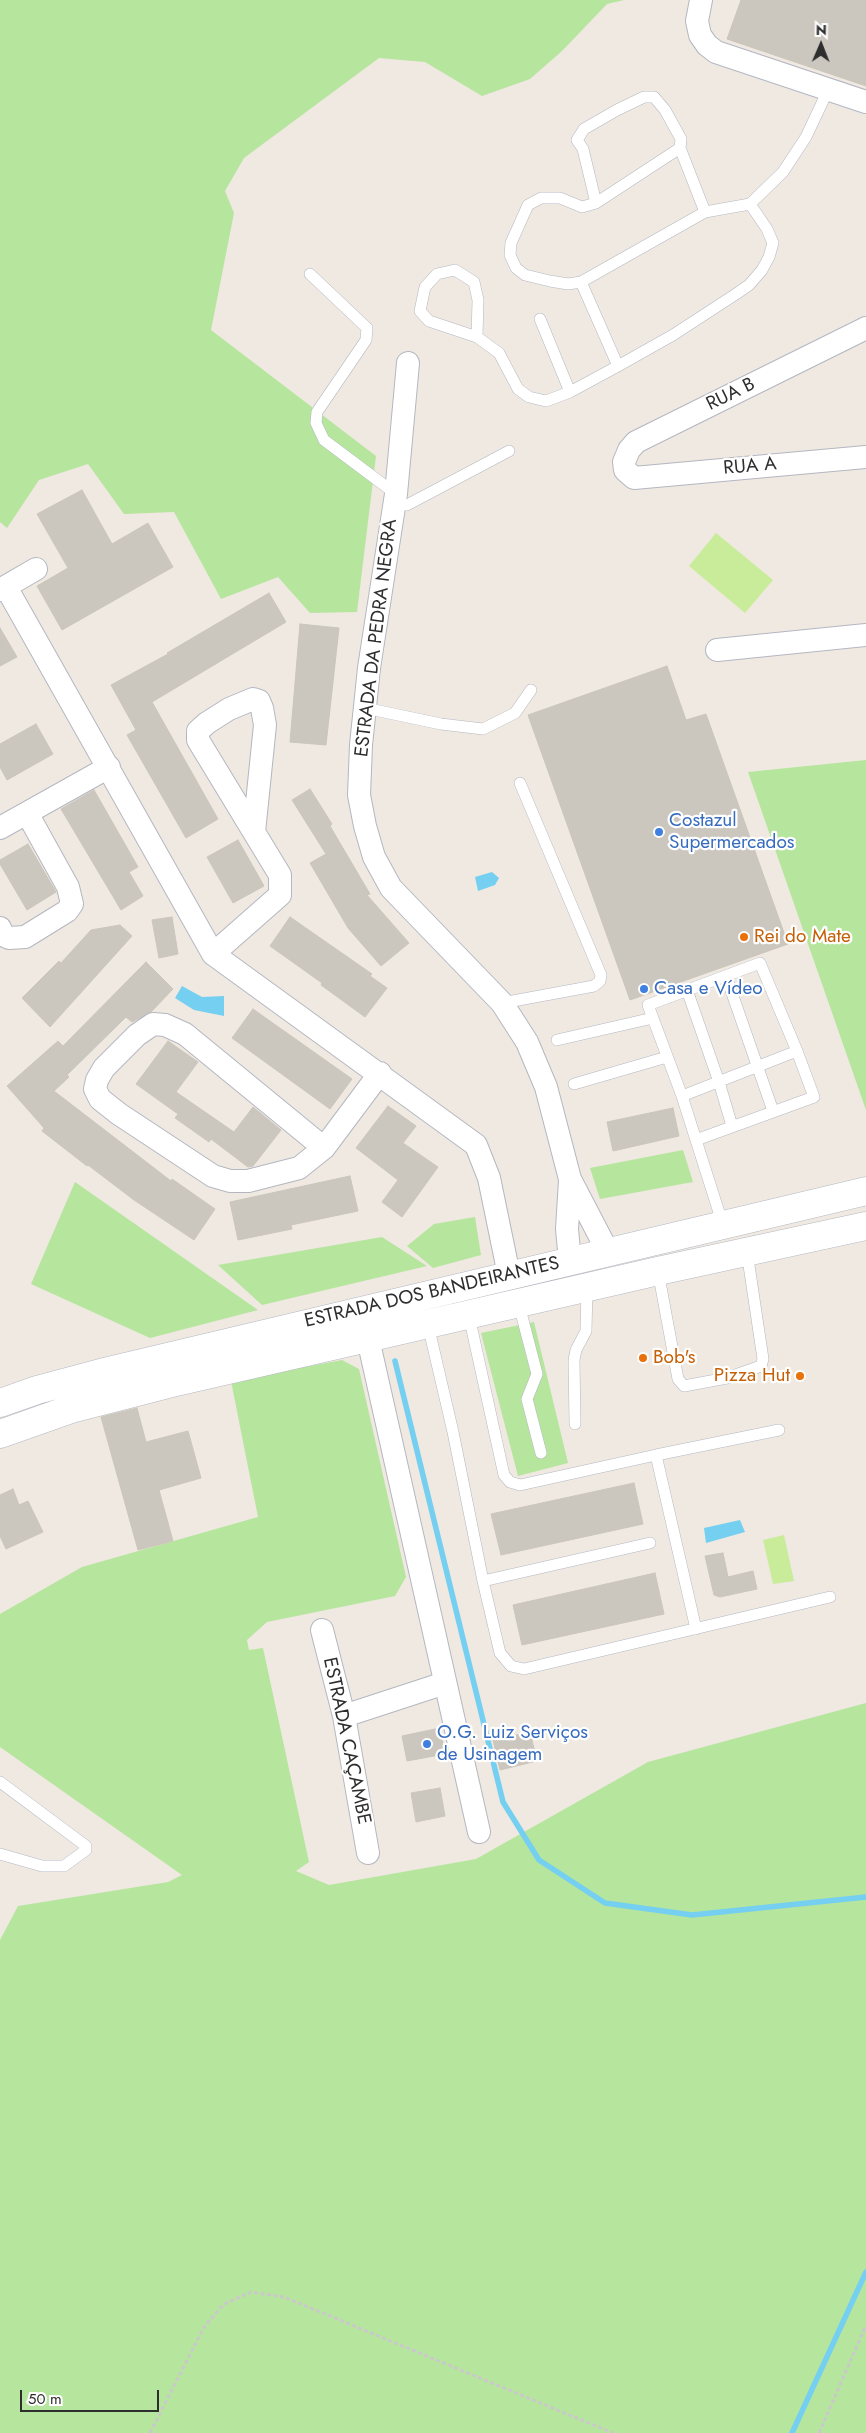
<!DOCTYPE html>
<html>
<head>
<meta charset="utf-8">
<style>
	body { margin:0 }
	#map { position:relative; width:866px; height:2433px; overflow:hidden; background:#efe9e1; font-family:Jost,sans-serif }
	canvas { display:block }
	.north { position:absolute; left:796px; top:20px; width:50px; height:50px; -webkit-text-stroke:4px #fff; paint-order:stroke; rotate:1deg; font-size:14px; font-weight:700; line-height:20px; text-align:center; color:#2e2e2e }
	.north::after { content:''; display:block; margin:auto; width:18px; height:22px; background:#2e2e2e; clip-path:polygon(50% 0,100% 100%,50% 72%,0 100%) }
	.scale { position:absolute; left:20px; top:2390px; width:139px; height:22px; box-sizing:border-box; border:2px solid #2e2e2e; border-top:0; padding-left:6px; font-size:15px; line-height:18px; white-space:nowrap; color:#2e2e2e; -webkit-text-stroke:4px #fff; paint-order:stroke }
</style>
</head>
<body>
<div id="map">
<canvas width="866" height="2433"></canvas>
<div class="north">N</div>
<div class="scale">50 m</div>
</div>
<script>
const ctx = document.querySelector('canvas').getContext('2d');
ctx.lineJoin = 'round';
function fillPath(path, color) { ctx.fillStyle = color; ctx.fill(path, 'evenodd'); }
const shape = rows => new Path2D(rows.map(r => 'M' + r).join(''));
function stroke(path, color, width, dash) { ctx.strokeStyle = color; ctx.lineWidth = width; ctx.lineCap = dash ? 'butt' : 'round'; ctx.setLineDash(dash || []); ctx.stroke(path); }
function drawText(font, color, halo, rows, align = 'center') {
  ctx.font = font + ' Jost,sans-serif'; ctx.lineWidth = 4.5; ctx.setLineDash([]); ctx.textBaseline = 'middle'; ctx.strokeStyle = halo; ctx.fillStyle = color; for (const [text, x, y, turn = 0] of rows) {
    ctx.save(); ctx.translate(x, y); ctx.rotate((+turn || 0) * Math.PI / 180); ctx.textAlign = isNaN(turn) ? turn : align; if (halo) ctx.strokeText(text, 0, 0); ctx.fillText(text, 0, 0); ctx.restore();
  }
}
fillPath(shape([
	[0,0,624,0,607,4,562,51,530,79,482,96,425,62,379,58,244,158,225,191,234,213,211,330,376,456,357,612,310,613,278,577,221,599,174,512,124,514,88,464,39,480,7,528,0,522],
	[866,760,866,1110,748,772],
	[683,1150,693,1182,600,1199,590,1168],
	[75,1182,258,1310,150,1338,31,1284],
	[475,1217,481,1255,433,1268,407,1246,434,1224],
	[382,1237,427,1266,262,1305,218,1265],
	[534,1322,568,1463,518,1476,481,1333],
	[342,1360,359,1369,406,1577,395,1596,267,1622,247,1640,249,1650,263,1648,309,1862,296,1871,329,1885,476,1859,648,1762,866,1703,866,2433,0,2433,0,1940,18,1906,168,1882,182,1875,0,1747,0,1614,82,1567,258,1517,231,1381]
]), '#b6e59e');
fillPath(shape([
	[716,533,773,580,745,613,689,566],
	[784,1535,794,1581,773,1584,763,1540]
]), '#c9ec9a');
fillPath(shape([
	[492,872,499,878,495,885,478,891,475,877],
	[182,986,202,997,224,996,224,1016,194,1010,175,998],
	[740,1520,745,1532,706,1543,704,1528]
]), '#75cff0');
stroke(shape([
	[395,1361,503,1802,539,1860,605,1903,692,1915,866,1897],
	[792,2433,866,2272]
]), '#75cff0', 5.5);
const building = shape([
	[741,0,866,0,866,86,727,39,741,0],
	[82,490,112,544,148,523,173,567,62,630,37,586,68,568,37,514,82,490],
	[269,593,286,622,152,702,218,819,186,838,127,735,136,730,111,685,168,654,167,653,269,593],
	[300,624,339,628,326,745,290,742,300,624],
	[0,628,17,657,0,666,0,628],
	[667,666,686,720,706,714,788,944,630,1000,528,715,667,666],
	[36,724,53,754,7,780,0,767,0,744,36,724],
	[310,789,332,824,330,826,370,894,367,895,409,943,381,966,348,928,310,863,326,854,292,800,310,789],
	[94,790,138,867,129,872,143,896,121,910,61,809,94,790],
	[238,840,264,886,233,903,207,857,238,840],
	[28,844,56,892,27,910,0,864,0,860,28,844],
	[172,917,178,954,159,958,152,920,172,917],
	[290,917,372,974,370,976,387,988,365,1017,321,985,322,983,270,946,290,917],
	[120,925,132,936,50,1027,22,998,59,961,61,963,91,930,120,925],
	[146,962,173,989,151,1012,132,1022,126,1017,67,1075,69,1077,54,1091,171,1181,172,1179,215,1209,194,1240,134,1200,88,1165,87,1166,42,1131,44,1128,7,1086,58,1041,63,1046,146,962],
	[253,1009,352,1079,330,1109,232,1038,253,1009],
	[168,1041,198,1062,176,1092,234,1132,253,1107,281,1130,253,1166,248,1167,211,1139,209,1142,175,1118,178,1114,136,1084,168,1041],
	[388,1106,416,1126,403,1143,438,1167,402,1217,382,1202,398,1180,356,1148,388,1106],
	[673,1108,679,1136,613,1151,607,1122,673,1108],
	[350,1176,358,1211,291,1225,292,1229,238,1240,230,1202,350,1176],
	[137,1408,146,1442,188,1431,201,1478,159,1490,173,1541,138,1550,101,1417,137,1408],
	[634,1483,643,1524,501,1555,491,1514,634,1483],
	[13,1489,19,1505,28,1501,43,1532,6,1549,0,1536,0,1495,13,1489],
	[723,1553,728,1577,753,1571,757,1589,720,1597,714,1595,705,1556,723,1553],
	[655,1573,664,1614,522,1645,513,1605,655,1573],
	[440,1728,445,1754,407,1761,402,1736,440,1728],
	[530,1732,537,1761,500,1770,493,1740,530,1732],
	[440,1788,445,1816,416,1822,411,1793,440,1788]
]);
fillPath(building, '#cbc7bf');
stroke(building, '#cbc5ba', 1);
const service = shape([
	[680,148,596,203,582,207,560,198,541,198,528,205,511,243,510,255,516,268,525,275,550,281,568,284,581,282,705,212,750,204,783,172,806,137,829,88],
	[596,203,583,149,577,140,584,129,617,110,644,97,654,97,665,110,681,139,680,148,705,212],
	[310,274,367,328,366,340,317,412,316,423,324,440,396,494],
	[581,282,618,366,673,335,736,294,749,285,762,270,769,257,773,243,767,229,750,204],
	[540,319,570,392],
	[477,337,478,300,474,282,455,270,437,274,425,287,420,311,429,321,477,337,499,353,518,389,529,397,546,401,570,392,618,366],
	[394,504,407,505,509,451],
	[365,708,441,724,483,729,515,713,531,690],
	[726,976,773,1111],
	[687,990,719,1082,732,1126],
	[502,1003,594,986,600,981,601,975,520,783],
	[557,1040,653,1018],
	[574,1084,667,1057],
	[682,1096,797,1051,760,963,648,1005,682,1096,723,1225],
	[696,1140,814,1097,797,1051],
	[658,1271,678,1379,684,1386,727,1378,761,1366,763,1359,747,1252],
	[519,1305,537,1374,527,1399,541,1453],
	[469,1316,504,1475,510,1482,520,1485,656,1455],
	[428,1325,453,1432,483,1581,500,1653,511,1666,524,1669,830,1597],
	[575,1424,574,1360,576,1350,586,1331,587,1288],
	[483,1581,650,1543],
	[696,1629,656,1455,779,1430],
	[0,1782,86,1846,86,1850,64,1866,42,1866,0,1854]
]);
const minor = shape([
	[701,0,697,21,700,35,707,45,716,52,866,102],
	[866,328,636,442,629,450,624,462,625,470,634,478,866,457],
	[408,363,396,494,369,668,361,745,359,795,365,826,374,857,391,888,502,1003,527,1042,546,1087,570,1179,608,1252],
	[6,587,213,954,476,1145,489,1178,509,1275],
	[0,590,36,569],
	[717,650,866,635],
	[0,828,109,767],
	[0,928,3,935,9,938,25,937,67,911,72,904,68,887,27,813],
	[213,954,280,895,280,875,198,740,198,731,207,723,229,709,253,699,259,701,262,708,265,725,254,832],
	[324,1148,185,1034,165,1025,153,1024,137,1035,104,1068,97,1080,95,1089,100,1099,119,1114,213,1176,230,1181,248,1181,299,1168,324,1148,380,1073],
	[570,1180,567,1229,570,1261],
	[368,1339,479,1832],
	[322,1630,344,1716,368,1853],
	[344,1716,445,1683]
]);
const secondary = shape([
	[0,1403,37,1390,108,1371,866,1191],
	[0,1434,71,1409,180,1381,658,1271,866,1226]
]);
stroke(service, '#b4b7c1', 12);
stroke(minor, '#b4b7c1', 24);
stroke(secondary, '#b4b7c1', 29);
stroke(shape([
	[150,2433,204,2327,224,2304,251,2292,284,2297,613,2433],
	[819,2433,866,2325]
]), '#c9c9c9', 3, [4, 2.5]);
stroke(service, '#fff', 11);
stroke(minor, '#fff', 22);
stroke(secondary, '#fff', 28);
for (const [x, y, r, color] of [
	[659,832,5,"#3f7fe0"],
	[744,937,5,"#e8710a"],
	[644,989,5,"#3f7fe0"],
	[643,1358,5,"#e8710a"],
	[800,1376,5,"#e8710a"],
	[427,1744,5,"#3f7fe0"]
]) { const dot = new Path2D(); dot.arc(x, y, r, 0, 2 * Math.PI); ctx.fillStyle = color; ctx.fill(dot); stroke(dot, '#fff', 2); }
drawText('19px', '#2e2e2e', '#fff', [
	["RUA B",731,395,-26],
	["RUA A",750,467,-5],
	["ESTRADA DA PEDRA NEGRA",377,638,-83],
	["ESTRADA DOS BANDEIRANTES",432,1293,-13],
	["ESTRADA CAÇAMBE",346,1741,78]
]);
drawText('19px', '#366cbe', '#fff', [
	["Costazul",669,821],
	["Supermercados",669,843],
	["Casa e Vídeo",654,989],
	["O.G. Luiz Serviços",437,1733],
	["de Usinagem",437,1755]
], 'left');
drawText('19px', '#c56008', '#fff', [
	["Rei do Mate",754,937],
	["Bob's",653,1358],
	["Pizza Hut",790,1376,"right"]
], 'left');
</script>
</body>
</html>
